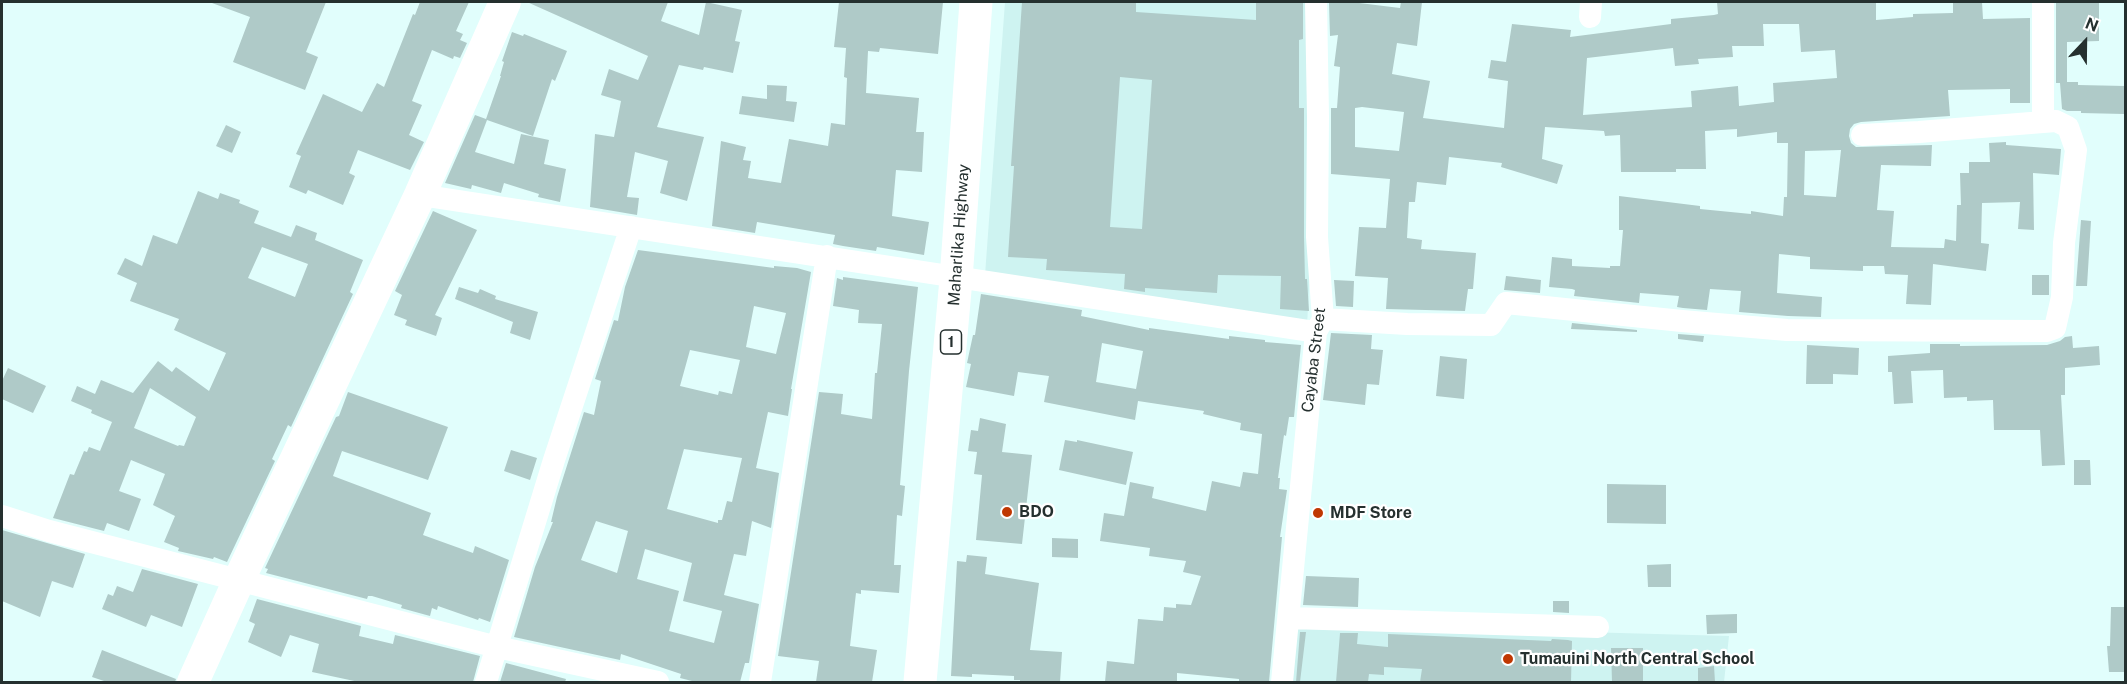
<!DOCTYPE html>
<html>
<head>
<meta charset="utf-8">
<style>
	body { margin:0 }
	#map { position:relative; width:2127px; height:684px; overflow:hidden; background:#e1fefc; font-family:"Public Sans",sans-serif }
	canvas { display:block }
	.frame { position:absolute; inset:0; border:3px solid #25302f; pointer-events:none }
	.north { position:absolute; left:2055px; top:12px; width:60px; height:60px; -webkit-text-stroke:4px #fff; paint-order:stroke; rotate:22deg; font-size:16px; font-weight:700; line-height:24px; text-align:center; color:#25302f }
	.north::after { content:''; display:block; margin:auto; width:21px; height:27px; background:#25302f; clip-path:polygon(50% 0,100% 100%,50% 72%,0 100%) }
</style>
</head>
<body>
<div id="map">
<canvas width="2127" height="684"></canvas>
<div class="frame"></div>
<div class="north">N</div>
</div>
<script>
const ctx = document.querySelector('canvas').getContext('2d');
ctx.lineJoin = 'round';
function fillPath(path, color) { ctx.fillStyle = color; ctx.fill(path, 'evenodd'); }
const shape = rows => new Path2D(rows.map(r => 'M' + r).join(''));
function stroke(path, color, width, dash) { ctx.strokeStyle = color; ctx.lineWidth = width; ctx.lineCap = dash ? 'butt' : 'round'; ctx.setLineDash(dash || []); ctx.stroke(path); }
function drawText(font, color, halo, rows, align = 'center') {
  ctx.font = font + ' "Public Sans",sans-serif'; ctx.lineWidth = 4.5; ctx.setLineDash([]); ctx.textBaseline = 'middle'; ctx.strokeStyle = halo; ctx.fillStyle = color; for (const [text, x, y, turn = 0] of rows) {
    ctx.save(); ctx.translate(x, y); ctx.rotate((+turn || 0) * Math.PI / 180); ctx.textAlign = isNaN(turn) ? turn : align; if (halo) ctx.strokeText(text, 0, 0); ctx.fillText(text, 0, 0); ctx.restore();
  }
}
fillPath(shape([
	[1005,2,1309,2,1316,167,1307,325,985,275],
	[1292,624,1729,636,1724,682,1287,682]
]), '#cef3f1');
fillPath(shape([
	[212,2,326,2,306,52,318,57,305,90,233,62,250,17,212,3],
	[420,2,469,2,456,31,463,34,460,40,467,43,460,58,454,56,453,59,432,50,412,101,422,105,409,135,424,142,410,170,358,150,349,173,355,176,343,205,308,190,306,194,289,187,301,156,296,154,323,94,362,112,377,83,384,87,413,14,415,15],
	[527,2,668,2,661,21,699,35,706,2,742,10,735,41,740,42,733,73,704,67,703,70,679,65,657,127,704,137,687,201,660,193,668,161,635,152,627,197,639,198,637,215,590,207,595,134,614,137,621,101,601,95,609,69,638,80,648,56],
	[839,2,943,2,938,54,880,48,879,52,868,51,866,93,919,98,916,132,924,132,922,172,896,170,892,216,929,222,924,255,877,247,876,251,843,246,833,244,835,235,757,222,755,233,712,226,721,141,746,147,743,160,751,161,748,178,781,183,789,139,828,146,831,123,845,125,847,78,844,77,846,48,834,47],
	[1022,2,1136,2,1136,12,1256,20,1256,3,1303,2,1303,39,1299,40,1299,108,1304,108,1304,237,1305,279,1307,279,1309,311,1280,309,1281,276,1218,275,1217,293,1145,288,1145,292,1124,289,1125,274,1046,270,1047,259,1008,257,1014,166,1011,166],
	[1120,77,1152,80,1142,229,1110,227],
	[1329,2,1351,2,1400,8,1401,2,1422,2,1417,46,1397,43,1392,74,1430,81,1423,118,1504,128,1508,81,1488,78,1491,60,1506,62,1512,24,1571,30,1570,37,1671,24,1671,19,1714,15,1718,14,1717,2,1876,2,1876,20,1913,17,1913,14,1953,13,1953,2,1982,2,1983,19,2030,18,2030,103,2010,103,2010,89,1948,90,1950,116,1861,122,1854,124,1850,129,1849,136,1851,143,1856,147,1932,145,1931,166,1881,165,1877,210,1894,211,1891,247,1944,248,1945,239,1956,241,1957,205,1961,205,1960,173,1969,173,1969,162,1990,162,1989,143,2006,142,2006,145,2061,149,2059,175,2033,173,2034,230,2018,229,2020,202,1982,203,1981,243,1989,244,1986,271,1933,264,1931,305,1906,304,1908,275,1885,274,1884,266,1863,266,1863,271,1810,269,1810,257,1779,254,1777,293,1822,297,1821,317,1788,316,1739,312,1741,291,1710,289,1707,310,1683,308,1677,307,1679,296,1640,293,1639,303,1574,296,1575,290,1572,289,1549,287,1552,257,1572,259,1572,266,1610,268,1610,266,1620,266,1623,230,1619,230,1619,196,1700,206,1700,209,1751,214,1751,211,1783,216,1784,197,1787,197,1788,143,1777,143,1777,132,1737,137,1737,129,1705,131,1706,169,1676,169,1676,172,1621,172,1620,135,1605,136,1604,131,1545,127,1542,159,1563,165,1557,184,1501,167,1502,163,1449,157,1446,185,1417,182,1415,202,1409,202,1407,238,1422,240,1421,249,1476,253,1473,289,1468,289,1465,311,1386,309,1388,278,1355,276,1359,227,1386,228,1390,179,1331,174,1331,108,1337,108,1340,67,1334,66,1338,35,1330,36],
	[1763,24,1799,24,1801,52,1835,50,1837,78,1773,83,1774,102,1739,106,1738,86,1691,91,1692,107,1583,115,1587,58,1673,48,1675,66,1699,64,1698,59,1733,57,1732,46,1764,46],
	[1362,107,1404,112,1399,151,1355,147,1355,108],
	[1841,150,1836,197,1804,195,1805,151],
	[2056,2,2099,2,2099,41,2067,42,2067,82,2078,82,2078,85,2125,86,2124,114,2081,113,2081,111,2067,111,2062,109,2060,83,2056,83],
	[512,32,523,36,524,34,567,51,555,81,552,79,533,136,487,120,475,152,514,164,521,134,549,140,544,164,566,169,560,202,538,197,539,194,504,183,501,193,472,185,471,189,445,183,475,115,486,119,501,76,500,76,504,62,502,61],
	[767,85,787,86,786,101,797,102,794,122,739,114,742,96,767,99],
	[226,125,241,132,232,153,216,146],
	[198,191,218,199,220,193,240,200,239,203,259,211,254,223,291,237,296,225,317,233,315,240,363,260,350,292,353,294,291,427,288,425,272,459,275,461,227,562,214,557,213,559,178,551,179,548,164,542,175,516,153,505,165,474,131,460,119,491,141,499,129,531,107,523,104,531,53,518,70,474,74,475,84,451,87,452,89,447,100,451,112,422,91,413,92,410,71,401,77,386,95,394,101,380,133,393,158,361,172,372,176,367,209,391,226,353,174,330,179,319,130,301,137,283,117,274,125,258,142,266,153,235,177,244],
	[262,247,308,264,295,297,248,278],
	[150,388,196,417,184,446,179,445,178,446,134,428],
	[433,211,477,230,435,315,442,318,436,336,405,325,407,320,394,315,402,295,395,291],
	[2081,220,2091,221,2087,286,2076,286],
	[638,250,774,268,774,266,797,268,811,272,791,389,792,389,788,416,768,412,756,468,779,473,771,528,752,521,746,556,734,554,724,595,759,604,749,663,745,663,740,682,696,682,680,678,681,674,621,654,620,660,514,637,535,567,553,522,551,522,557,497,584,412,594,415,601,381,595,379,614,320,618,321,625,287],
	[754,306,786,313,776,354,746,347],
	[690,350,740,360,732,394,719,391,718,395,680,386],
	[684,449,742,458,732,502,727,501,722,520,718,520,718,523,667,509],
	[596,521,628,531,617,573,581,560],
	[645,549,692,563,683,601,722,611,714,643,669,631,679,591,637,579],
	[2032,275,2049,275,2049,295,2032,295],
	[1506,276,1541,280,1540,293,1504,290],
	[843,277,918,287,909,371,900,485,905,486,902,516,897,515,894,565,901,565,899,593,861,590,861,594,856,593,850,646,877,650,872,682,816,682,819,661,778,656,819,392,843,394,841,414,872,419,875,373,877,373,882,324,858,323,859,310,833,306,837,278,843,280],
	[1334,280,1354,281,1353,307,1336,306],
	[459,287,478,293,480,289,496,296,495,299,538,312,530,340,510,333,513,322,455,299],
	[981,294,1082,310,1081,316,1149,330,1149,328,1229,339,1229,336,1265,340,1265,342,1301,345,1294,417,1289,417,1286,436,1284,435,1278,478,1280,478,1279,489,1287,490,1280,537,1282,537,1269,682,1239,682,1239,679,1177,673,1177,682,1126,681,1126,682,1105,682,1107,661,1134,664,1138,619,1163,621,1164,607,1176,608,1176,604,1191,605,1201,576,1183,572,1186,561,1149,556,1150,548,1100,541,1104,513,1124,516,1130,482,1154,487,1152,498,1206,511,1212,481,1240,487,1243,472,1258,474,1262,434,1240,430,1241,423,1203,414,1204,411,1138,401,1135,420,1044,402,1049,376,1018,372,1014,396,966,387,971,364,967,363,973,335,975,335],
	[1102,343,1143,351,1136,389,1096,382],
	[1572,323,1637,330,1637,332,1571,329],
	[1331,333,1372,335,1371,349,1383,350,1379,385,1367,384,1365,405,1323,400],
	[1678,334,1704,336,1703,342,1678,339],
	[2072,336,2073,348,2099,346,2100,365,2065,368,2065,395,2061,395,2065,465,2042,466,2040,430,1994,430,1993,400,1967,401,1967,397,1944,398,1943,370,1911,371,1913,403,1894,404,1892,372,1888,372,1888,356,1930,353,1930,344,1960,344,1960,346,2047,345,2060,341,2065,337],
	[1807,345,1859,348,1858,375,1833,374,1833,384,1806,384],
	[1440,356,1467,359,1464,399,1436,396],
	[8,368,46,386,33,413,2,399,2,381],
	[348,392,448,427,428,480,342,451,333,476,431,513,423,535,473,553,475,546,509,560,490,622,479,618,478,620,438,606,437,610,432,608,430,616,401,608,402,605,372,596,368,596,367,599,266,573,268,569,265,568,336,417,339,416],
	[980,418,1006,424,1002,452,1032,455,1022,544,976,540,982,475,974,474,977,452,968,451,971,430,978,431],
	[1065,440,1077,442,1077,440,1133,452,1126,485,1059,470],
	[511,450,537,458,530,480,504,471],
	[2074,460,2090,460,2091,485,2074,485],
	[1607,484,1666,485,1666,524,1607,523],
	[2,530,85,554,73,588,52,581,40,617,2,601],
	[1052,538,1078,539,1078,558,1052,557],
	[967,555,987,557,985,574,1039,583,1030,650,1062,652,1060,682,1020,682,1020,680,1014,680,1014,676,972,674,972,677,951,676,957,561,966,562],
	[1671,564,1671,587,1648,587,1647,565],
	[142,569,198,584,182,627,151,615,146,627,102,609,108,594,113,596,117,586,133,592],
	[1306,576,1359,578,1358,607,1303,605],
	[257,599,361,626,359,636,393,644,395,635,480,656,473,682,359,682,312,672,319,644,290,635,281,657,248,642,255,624,249,621],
	[1553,601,1569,601,1569,613,1553,612],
	[2111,607,2126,607,2126,672,2109,672,2107,646,2110,646],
	[1737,614,1737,633,1707,634,1706,615],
	[1300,632,1306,632,1300,682,1296,682],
	[1340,633,1358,633,1357,644,1388,647,1388,634,1551,641,1552,639,1568,640,1572,641,1571,682,1420,682,1422,669,1384,667,1384,675,1369,674,1368,682,1336,682],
	[1611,648,1643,648,1643,682,1612,682],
	[102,650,176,679,175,682,107,682,92,677],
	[506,663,566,679,565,682,500,682],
	[1714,666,1715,682,1698,682,1698,668]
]), '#afcac8');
stroke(shape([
	[2043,2,2043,122],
	[1590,17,1591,2],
	[420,195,1316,332],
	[1323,319,1407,324,1491,325,1506,303,1682,321,1787,330,2047,331,2055,328,2062,297,2064,243,2076,150,2068,127,2056,121,2043,122,1919,132,1862,135],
	[2,516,49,531,497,647,658,682],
	[1289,618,1598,627],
	[486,682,554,460,631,227],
	[760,682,827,256],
	[1282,682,1316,332,1323,319,1317,237,1318,117,1316,2]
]), '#fff', 22);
stroke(shape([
	[193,682,239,580,420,195,505,2]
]), '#fff', 32);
stroke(shape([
	[920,682,956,279,976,2]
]), '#fff', 33);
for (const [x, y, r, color] of [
	[1007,512,6,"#c03802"],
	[1318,513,6,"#c03802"],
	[1508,659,6,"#c03802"]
]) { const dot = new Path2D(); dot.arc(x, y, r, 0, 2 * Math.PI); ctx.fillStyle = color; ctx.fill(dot); stroke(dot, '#fff', 2); }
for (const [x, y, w] of [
	[951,342,21]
]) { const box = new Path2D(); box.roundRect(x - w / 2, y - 12, w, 24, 4.5); ctx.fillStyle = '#fff'; ctx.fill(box); stroke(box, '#25302f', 1.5); }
drawText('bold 15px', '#25302f', null, [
	["1",951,342]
]);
drawText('16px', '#25302f', '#fff', [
	["Maharlika Highway",959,235,-86],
	["Cayaba Street",1314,360,-83]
]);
drawText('bold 16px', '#25302f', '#fff', [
	["BDO",1019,512],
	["MDF Store",1330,513],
	["Tumauini North Central School",1520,659]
], 'left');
</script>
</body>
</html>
